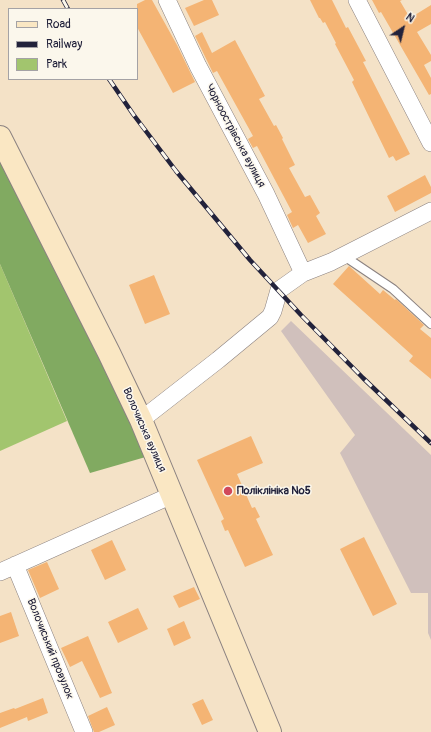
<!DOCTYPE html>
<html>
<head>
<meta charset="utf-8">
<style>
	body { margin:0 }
	#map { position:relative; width:431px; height:732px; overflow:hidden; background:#f4e2c7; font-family:Pangolin,sans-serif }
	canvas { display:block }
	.legend { position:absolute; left:8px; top:8px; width:130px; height:72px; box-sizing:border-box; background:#fbf7ec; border:1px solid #a4a2a5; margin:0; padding:5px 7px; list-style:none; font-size:12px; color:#22223b }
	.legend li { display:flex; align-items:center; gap:8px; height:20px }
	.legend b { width:20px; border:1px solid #a4a2a5 }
	.north { position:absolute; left:383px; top:8px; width:40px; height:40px; -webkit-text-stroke:3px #fbf7ec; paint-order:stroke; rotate:35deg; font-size:11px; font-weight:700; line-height:16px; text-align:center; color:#22223b }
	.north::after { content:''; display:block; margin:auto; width:14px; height:18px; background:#22223b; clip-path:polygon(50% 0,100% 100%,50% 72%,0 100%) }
</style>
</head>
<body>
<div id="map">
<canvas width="431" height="732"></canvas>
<ul class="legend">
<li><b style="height:5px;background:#fae7c3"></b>Road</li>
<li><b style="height:5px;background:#22223b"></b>Railway</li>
<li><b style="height:11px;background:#a2c56e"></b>Park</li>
</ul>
<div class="north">N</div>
</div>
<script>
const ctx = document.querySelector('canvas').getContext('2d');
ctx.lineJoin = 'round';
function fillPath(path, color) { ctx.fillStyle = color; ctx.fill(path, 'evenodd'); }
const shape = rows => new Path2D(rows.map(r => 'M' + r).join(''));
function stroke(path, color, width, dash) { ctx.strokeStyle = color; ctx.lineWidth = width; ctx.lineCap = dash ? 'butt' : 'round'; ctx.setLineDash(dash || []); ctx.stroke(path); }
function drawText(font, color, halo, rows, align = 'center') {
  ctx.font = font + ' Pangolin,sans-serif'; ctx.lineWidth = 3; ctx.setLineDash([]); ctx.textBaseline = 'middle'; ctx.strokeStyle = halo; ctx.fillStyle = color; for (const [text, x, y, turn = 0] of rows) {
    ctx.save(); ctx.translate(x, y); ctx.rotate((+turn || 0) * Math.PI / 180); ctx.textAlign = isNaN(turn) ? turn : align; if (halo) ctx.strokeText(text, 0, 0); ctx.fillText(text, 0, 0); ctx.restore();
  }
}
fillPath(shape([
	[291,321,431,455,431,640,428,633,428,593,411,593,340,453,355,435,281,331]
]), '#d0c0bc');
fillPath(shape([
	[0,264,67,421,0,451]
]), '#a2c56e');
fillPath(shape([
	[0,137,156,454,90,473,0,264]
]), '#81aa61');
fillPath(shape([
	[145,0,152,0,177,45,195,82,173,93,137,27,137,4],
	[204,0,212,0,219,15,194,26,185,8],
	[310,0,332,0,346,28,348,27,366,61,363,62,410,154,396,161,393,156,389,158,352,82,354,80,335,44,336,43,325,22,323,23,320,18,319,18],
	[372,0,402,0,400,1,410,18,431,5,431,24,417,32,431,55,431,61,424,65,431,78,431,94,429,95,381,12,379,13],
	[202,32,212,53,235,40,265,96,259,99,274,126,276,125,283,138,282,139,295,165,289,168,305,197,310,195,320,213,316,216,326,234,308,243,298,225,293,228,287,215,292,212,257,146,253,148,248,139,253,136,217,71,213,73,195,36],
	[425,175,431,187,431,193,395,212,387,196],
	[349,266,380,294,383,290,395,300,396,299,424,325,420,329,431,338,431,379,409,361,413,356,333,284],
	[154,275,170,314,145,324,129,285],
	[251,436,263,463,237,474,252,508,255,507,260,517,256,519,273,555,245,567,228,530,225,531,221,521,224,519,197,460],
	[364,537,397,604,373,616,340,549],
	[112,540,126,570,105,580,91,550],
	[47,562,59,589,40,598,28,570],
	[194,587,200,599,179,608,173,596],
	[138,608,148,629,118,643,108,622],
	[11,612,19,636,0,643,0,616],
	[184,621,191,638,174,646,167,629],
	[88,636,112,693,100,698,82,661,70,667,61,648],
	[43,698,48,713,28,721,27,717,0,728,0,713,14,708,15,709],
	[203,699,213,720,202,725,192,704],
	[107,707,115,725,99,732,94,732,88,716]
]), '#f4b474');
const lane = shape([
	[344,256,393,289,431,324]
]);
const street = shape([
	[167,0,198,66,266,194,303,273],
	[357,0,431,143],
	[141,420,218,360,270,317,273,311,279,290,303,273,331,262,431,211],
	[15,565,84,732],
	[0,572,172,495]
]);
const secondary = shape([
	[0,137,109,353,141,420,270,732]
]);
stroke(lane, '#8b8281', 10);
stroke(street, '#8b8281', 18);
stroke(secondary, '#8b8281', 24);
stroke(lane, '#fff', 8);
stroke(street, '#fff', 17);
stroke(secondary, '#fae7c3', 22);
const rail = shape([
	[63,0,68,9],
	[109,79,133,114,176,171,250,260,301,315,363,378,431,443]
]);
stroke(rail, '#22223b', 4.5);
stroke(rail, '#fbf7ec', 3, [9]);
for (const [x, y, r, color] of [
	[228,491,5,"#d1495b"]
]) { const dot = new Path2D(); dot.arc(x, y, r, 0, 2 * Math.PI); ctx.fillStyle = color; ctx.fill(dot); stroke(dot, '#fbf7ec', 1.5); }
drawText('11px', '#22223b', '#fbf7ec', [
	["Чорноострівська вулиця",235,136,62],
	["Волочиська вулиця",144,430,66],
	["Волочиський провулок",50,649,68]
]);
drawText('bold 11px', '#22223b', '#fbf7ec', [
	["Поліклініка №5",237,491]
], 'left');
</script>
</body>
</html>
